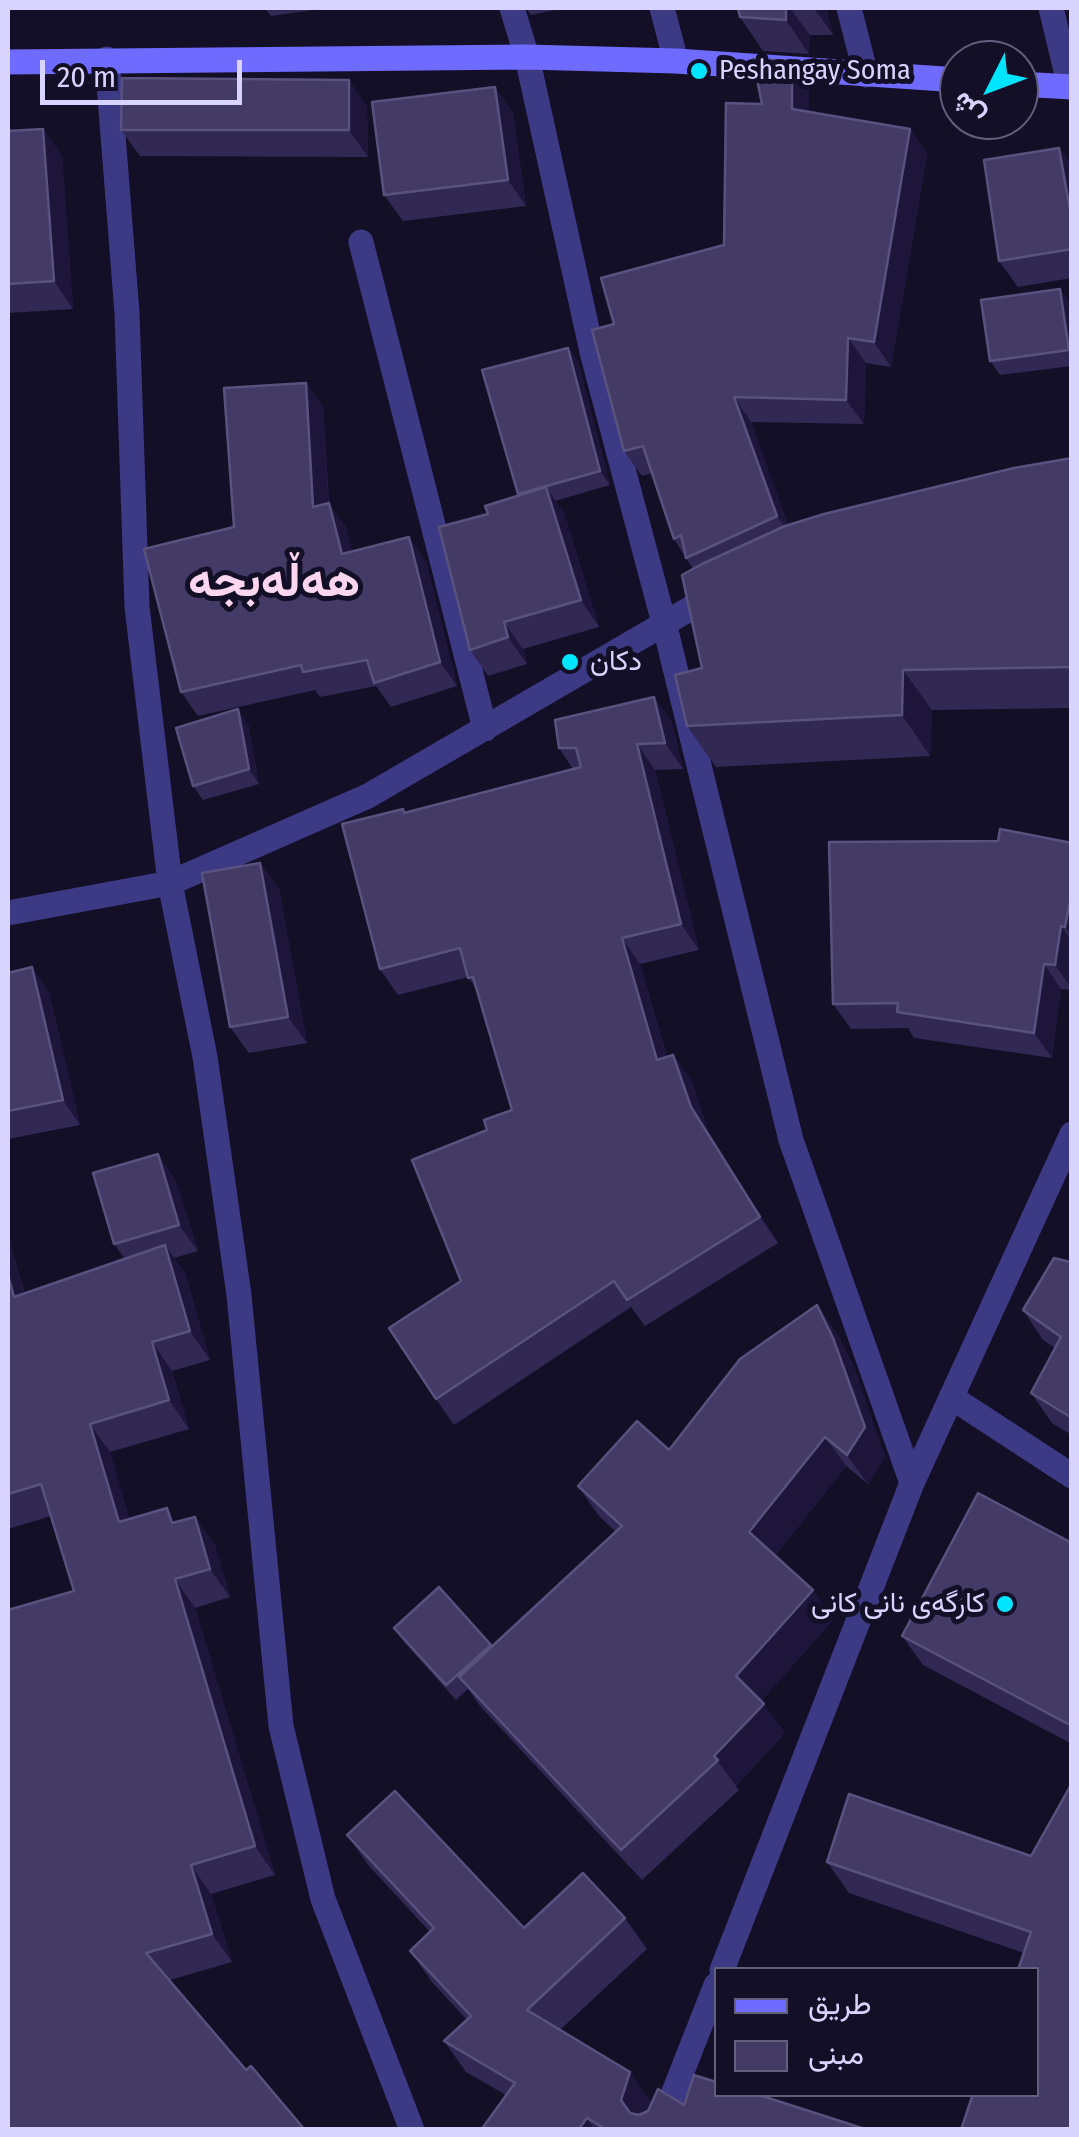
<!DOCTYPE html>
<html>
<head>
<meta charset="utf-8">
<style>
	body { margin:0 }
	#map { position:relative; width:1079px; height:2137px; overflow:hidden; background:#130f26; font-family:"Fira Sans Condensed",Vazirmatn,sans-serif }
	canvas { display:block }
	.frame { position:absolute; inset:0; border:10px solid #d9d4ff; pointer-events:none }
	.legend { position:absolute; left:714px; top:1967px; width:325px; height:130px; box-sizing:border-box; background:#130f26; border:2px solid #625e7d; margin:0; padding:12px 18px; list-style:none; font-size:30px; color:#d9d4ff }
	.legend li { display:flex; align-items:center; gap:20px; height:50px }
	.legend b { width:50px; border:2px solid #625e7d }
	.north { position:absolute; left:939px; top:40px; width:100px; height:100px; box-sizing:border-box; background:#130f26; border:2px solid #625e7d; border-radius:50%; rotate:228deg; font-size:28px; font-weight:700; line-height:40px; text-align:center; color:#d9d4ff }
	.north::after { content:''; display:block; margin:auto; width:35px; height:45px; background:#00e5ff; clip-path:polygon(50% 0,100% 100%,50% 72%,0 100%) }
	.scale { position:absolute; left:40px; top:60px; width:202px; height:45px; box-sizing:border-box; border:5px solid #d9d4ff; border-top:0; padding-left:12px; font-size:30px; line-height:35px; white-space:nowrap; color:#d9d4ff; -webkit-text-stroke:8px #130f26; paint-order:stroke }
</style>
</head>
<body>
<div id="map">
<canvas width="1079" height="2137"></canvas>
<div class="frame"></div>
<ul class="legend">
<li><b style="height:12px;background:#6f6bff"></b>طريق</li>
<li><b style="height:28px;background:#433a66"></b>مبنى</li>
</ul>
<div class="north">ش</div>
<div class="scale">20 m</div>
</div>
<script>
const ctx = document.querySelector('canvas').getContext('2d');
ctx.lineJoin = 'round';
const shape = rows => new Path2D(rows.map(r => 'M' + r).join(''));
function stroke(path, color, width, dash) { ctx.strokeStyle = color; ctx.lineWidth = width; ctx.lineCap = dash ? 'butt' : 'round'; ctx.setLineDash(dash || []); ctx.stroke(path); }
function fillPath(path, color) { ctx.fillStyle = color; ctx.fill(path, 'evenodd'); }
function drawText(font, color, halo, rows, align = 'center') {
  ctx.font = font + ' "Fira Sans Condensed",Vazirmatn,sans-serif'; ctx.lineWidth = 10; ctx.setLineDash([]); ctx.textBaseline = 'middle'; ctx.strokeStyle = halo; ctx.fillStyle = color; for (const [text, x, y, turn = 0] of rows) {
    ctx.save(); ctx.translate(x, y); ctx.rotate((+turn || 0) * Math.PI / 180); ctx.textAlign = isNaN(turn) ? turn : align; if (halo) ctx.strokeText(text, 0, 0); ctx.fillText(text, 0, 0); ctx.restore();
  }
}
stroke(shape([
	[512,8,527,57,593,356,664,623,791,1140,912,1483],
	[662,8,676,61],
	[849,8,866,75],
	[1051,8,1070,87],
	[107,59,127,313,137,607,170,883,205,1057,239,1295,281,1726,323,1899,412,2130],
	[361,242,485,729],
	[8,913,170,883,368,796,717,593],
	[951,1397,1072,1476],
	[722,1970,912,1483,1072,1134],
	[659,2130,716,1985]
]), '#3d3a85', 25);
stroke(shape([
	[8,62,527,57,676,61,959,80],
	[1019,84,1072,87]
]), '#6f6bff', 25);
fillPath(shape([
	[265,8,327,8,271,16],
	[526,8,565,8,531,15],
	[738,8,826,8,833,35,810,35,809,54,763,51,740,17],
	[792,61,809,86,809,112,910,129,927,154,891,367,866,363,864,424,751,422,788,525,1072,458,1072,708,932,710,930,756,716,767,687,726,702,668,693,569,674,539,652,473,642,476,624,451,614,324,724,245,762,104],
	[495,87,513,113,526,206,403,221,384,195],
	[367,106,368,157,140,156,121,130],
	[43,129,62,156,73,309,8,313,8,131],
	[1059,148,1072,166,1072,278,1018,287,999,261],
	[1071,303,1072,366,1000,375,990,361],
	[568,348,578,362,610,485,555,501,564,513,599,627,523,649,527,664,488,676,470,650,488,514,519,495],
	[306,383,323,407,329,504,346,528,352,552,426,561,457,686,391,707,376,686,320,697,315,690,198,716,181,692,234,527],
	[654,697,672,723,683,769,655,770,699,950,640,964,667,1057,673,1055,691,1080,709,1133,778,1243,645,1326,631,1307,454,1425,436,1399,461,1281,487,1130,512,1110,478,991,468,977,398,995,380,969,403,809,405,813,573,769,559,748],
	[248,724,259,784,203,800,193,786],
	[1072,843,1072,990,1061,989,1052,1058,914,1038,908,1028,851,1029,833,1004],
	[260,863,279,889,307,1043,249,1053,230,1027],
	[8,973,49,992,80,1125,8,1139],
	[158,1154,176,1181,198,1251,174,1258,185,1273,210,1360,172,1371,189,1429,110,1452,129,1518,177,1522,195,1517,215,1545,230,1597,195,1608,275,1875,211,1894,232,1962,170,1980,246,2070,267,2084,8,2130,74,1591,51,1516,8,1529,8,1236,25,1294,125,1259,114,1244],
	[1072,1257,1072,1435,1052,1423,1031,1393,1055,1348,1043,1340,1023,1310,1070,1262],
	[817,1305,838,1335,854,1368,885,1456,868,1484,846,1466,775,1556,813,1590,833,1620,761,1701,785,1733,736,1786,739,1790,642,1880,480,1706,468,1689,456,1700,404,1642,394,1628,439,1587,492,1646,616,1532,599,1516,578,1486,669,1450],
	[1072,1543,1072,1744,923,1665,902,1636],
	[347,1835,524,1928,625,1918,647,1949,560,2030,652,2103,684,2105,868,2130,481,2130,506,2095,466,2072,444,2041,467,2020,432,1982,410,1951,430,1932,369,1866],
	[1031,1856,1072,2130,1024,1953,849,1893,827,1862]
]), '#312854');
fillPath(shape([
	[786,8,790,8,810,35,809,54,786,20],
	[814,8,826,8,833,35],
	[792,61,809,86,809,134,792,109],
	[349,80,367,106,368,157,349,130],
	[495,87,513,113,526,206,508,180],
	[43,129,62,156,73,309,54,281],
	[910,129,927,154,891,367,874,342],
	[1059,148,1072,166,1072,221],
	[1060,289,1071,303,1072,354,1069,350],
	[848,338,866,363,864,424,846,400],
	[568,348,578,362,610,485,600,471],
	[306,383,323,407,330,532,313,507],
	[734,397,751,422,794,540,777,516],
	[546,487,564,513,599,627,581,600],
	[329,503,346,528,359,578,342,554],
	[409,537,426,561,457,686,440,662],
	[504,622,523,649,527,664,508,637],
	[903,670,932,710,930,756,902,715],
	[654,697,672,723,683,769,665,743],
	[238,709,248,724,259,784,249,769],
	[637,744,655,770,699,950,681,924],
	[260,863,279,889,307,1043,288,1017],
	[1072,892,1072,936,1065,927],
	[1061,926,1072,941,1072,989,1055,965],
	[622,938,640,964,675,1086,657,1060],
	[1044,964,1061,989,1052,1058,1034,1033],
	[32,967,49,992,80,1125,63,1100],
	[673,1055,691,1080,709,1133,778,1243,760,1217,691,1107],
	[158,1154,176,1181,198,1251,179,1225],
	[8,1236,34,1326,14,1297,8,1275],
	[165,1245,185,1273,210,1360,190,1331],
	[817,1305,838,1335,854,1368,885,1456,868,1484,847,1455],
	[152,1342,172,1371,189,1429,169,1400],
	[90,1424,110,1452,139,1550,119,1522],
	[825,1437,846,1466,770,1562,749,1532],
	[195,1517,215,1545,230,1597,210,1569],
	[175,1579,195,1608,275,1875,255,1846],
	[813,1590,833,1620,757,1706,736,1676],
	[764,1704,785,1733,736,1786,714,1756],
	[191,1865,211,1894,232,1962,212,1934],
	[630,2072,652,2103,644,2130,621,2100],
	[587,2118,595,2130,578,2130]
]), '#1d163a');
const building = shape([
	[738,8,786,8,786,20,740,17,738,8],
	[753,59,792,61,792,109,910,129,874,342,848,338,846,400,734,397,777,516,686,558,681,535,674,539,643,446,624,451,592,330,614,324,601,278,724,245,726,103,762,104,753,59],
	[122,78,349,80,349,130,121,130,122,78],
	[495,87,508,180,384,195,372,102,495,87],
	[43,129,54,281,8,284,8,131,43,129],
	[1059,148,1072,221,1072,249,999,261,984,160,1059,148],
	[1060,289,1069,350,990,361,981,300,1060,289],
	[568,348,600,471,518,494,482,370,568,348],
	[306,383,313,507,329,503,342,554,409,537,440,662,374,683,367,660,303,672,301,665,181,692,144,549,234,527,224,388,306,383],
	[1072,458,1072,667,903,670,902,715,687,726,675,675,702,668,682,575,702,564,785,526,824,514,1014,468,1072,458],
	[546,487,581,600,504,622,508,637,470,650,439,527,488,514,485,506,546,487],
	[654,697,665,743,637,744,681,924,622,938,657,1060,673,1055,691,1107,760,1217,627,1300,614,1281,436,1399,389,1328,461,1281,412,1160,487,1130,484,1120,512,1110,473,977,468,978,460,948,380,969,342,824,403,809,404,813,581,767,576,748,559,748,555,720,654,697],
	[238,709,249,769,193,786,176,728,238,709],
	[1000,829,1072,843,1072,892,1065,927,1061,926,1055,965,1044,964,1034,1033,897,1012,898,1003,833,1004,829,842,998,841,1000,829],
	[260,863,288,1017,230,1027,202,873,260,863],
	[32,967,63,1100,8,1111,8,973,32,967],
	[158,1154,179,1225,114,1244,93,1173,158,1154],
	[165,1245,190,1331,152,1342,169,1400,90,1424,119,1522,167,1508,172,1523,195,1517,210,1569,175,1579,255,1846,191,1865,212,1934,146,1953,246,2070,251,2066,305,2130,8,2130,8,1610,74,1591,41,1484,8,1494,8,1275,14,1297,165,1245],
	[1072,1257,1072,1418,1031,1393,1061,1337,1023,1310,1054,1258,1070,1262,1072,1257],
	[817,1305,833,1338,865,1427,847,1455,825,1437,749,1532,813,1590,736,1676,764,1704,714,1756,718,1760,621,1850,459,1677,622,1526,578,1486,637,1421,669,1450,740,1359,817,1305],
	[978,1493,1072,1543,1072,1726,902,1636,978,1493],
	[439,1587,491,1645,446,1685,394,1628,439,1587],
	[1072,1783,1072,2130,961,2130,973,2094,1036,2094,1036,1970,1018,1970,1031,1932,827,1862,849,1794,1031,1856,1072,1783],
	[395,1791,524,1928,583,1873,625,1918,527,2010,630,2072,621,2100,630,2113,639,2115,648,2111,658,2089,684,2105,694,2075,716,2082,716,2094,756,2094,868,2130,607,2130,587,2118,578,2130,481,2130,515,2083,444,2041,471,2016,410,1951,434,1928,347,1835,395,1791]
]);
fillPath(building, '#433a66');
stroke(building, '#5a527e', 2.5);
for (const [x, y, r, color] of [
	[699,71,10,"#00e5ff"],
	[570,662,10,"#00e5ff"],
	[1005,1604,10,"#00e5ff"]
]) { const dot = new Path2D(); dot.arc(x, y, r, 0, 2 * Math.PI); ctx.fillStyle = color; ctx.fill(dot); stroke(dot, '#130f26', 4); }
drawText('28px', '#d9d4ff', '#130f26', [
	["Peshangay Soma",719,71],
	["دكان",590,662],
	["کارگەی نانی کانی",985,1604,"right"]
], 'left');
drawText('bold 48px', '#ffd6f0', '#130f26', [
	["ھەڵەبجە",274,583]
]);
</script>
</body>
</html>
